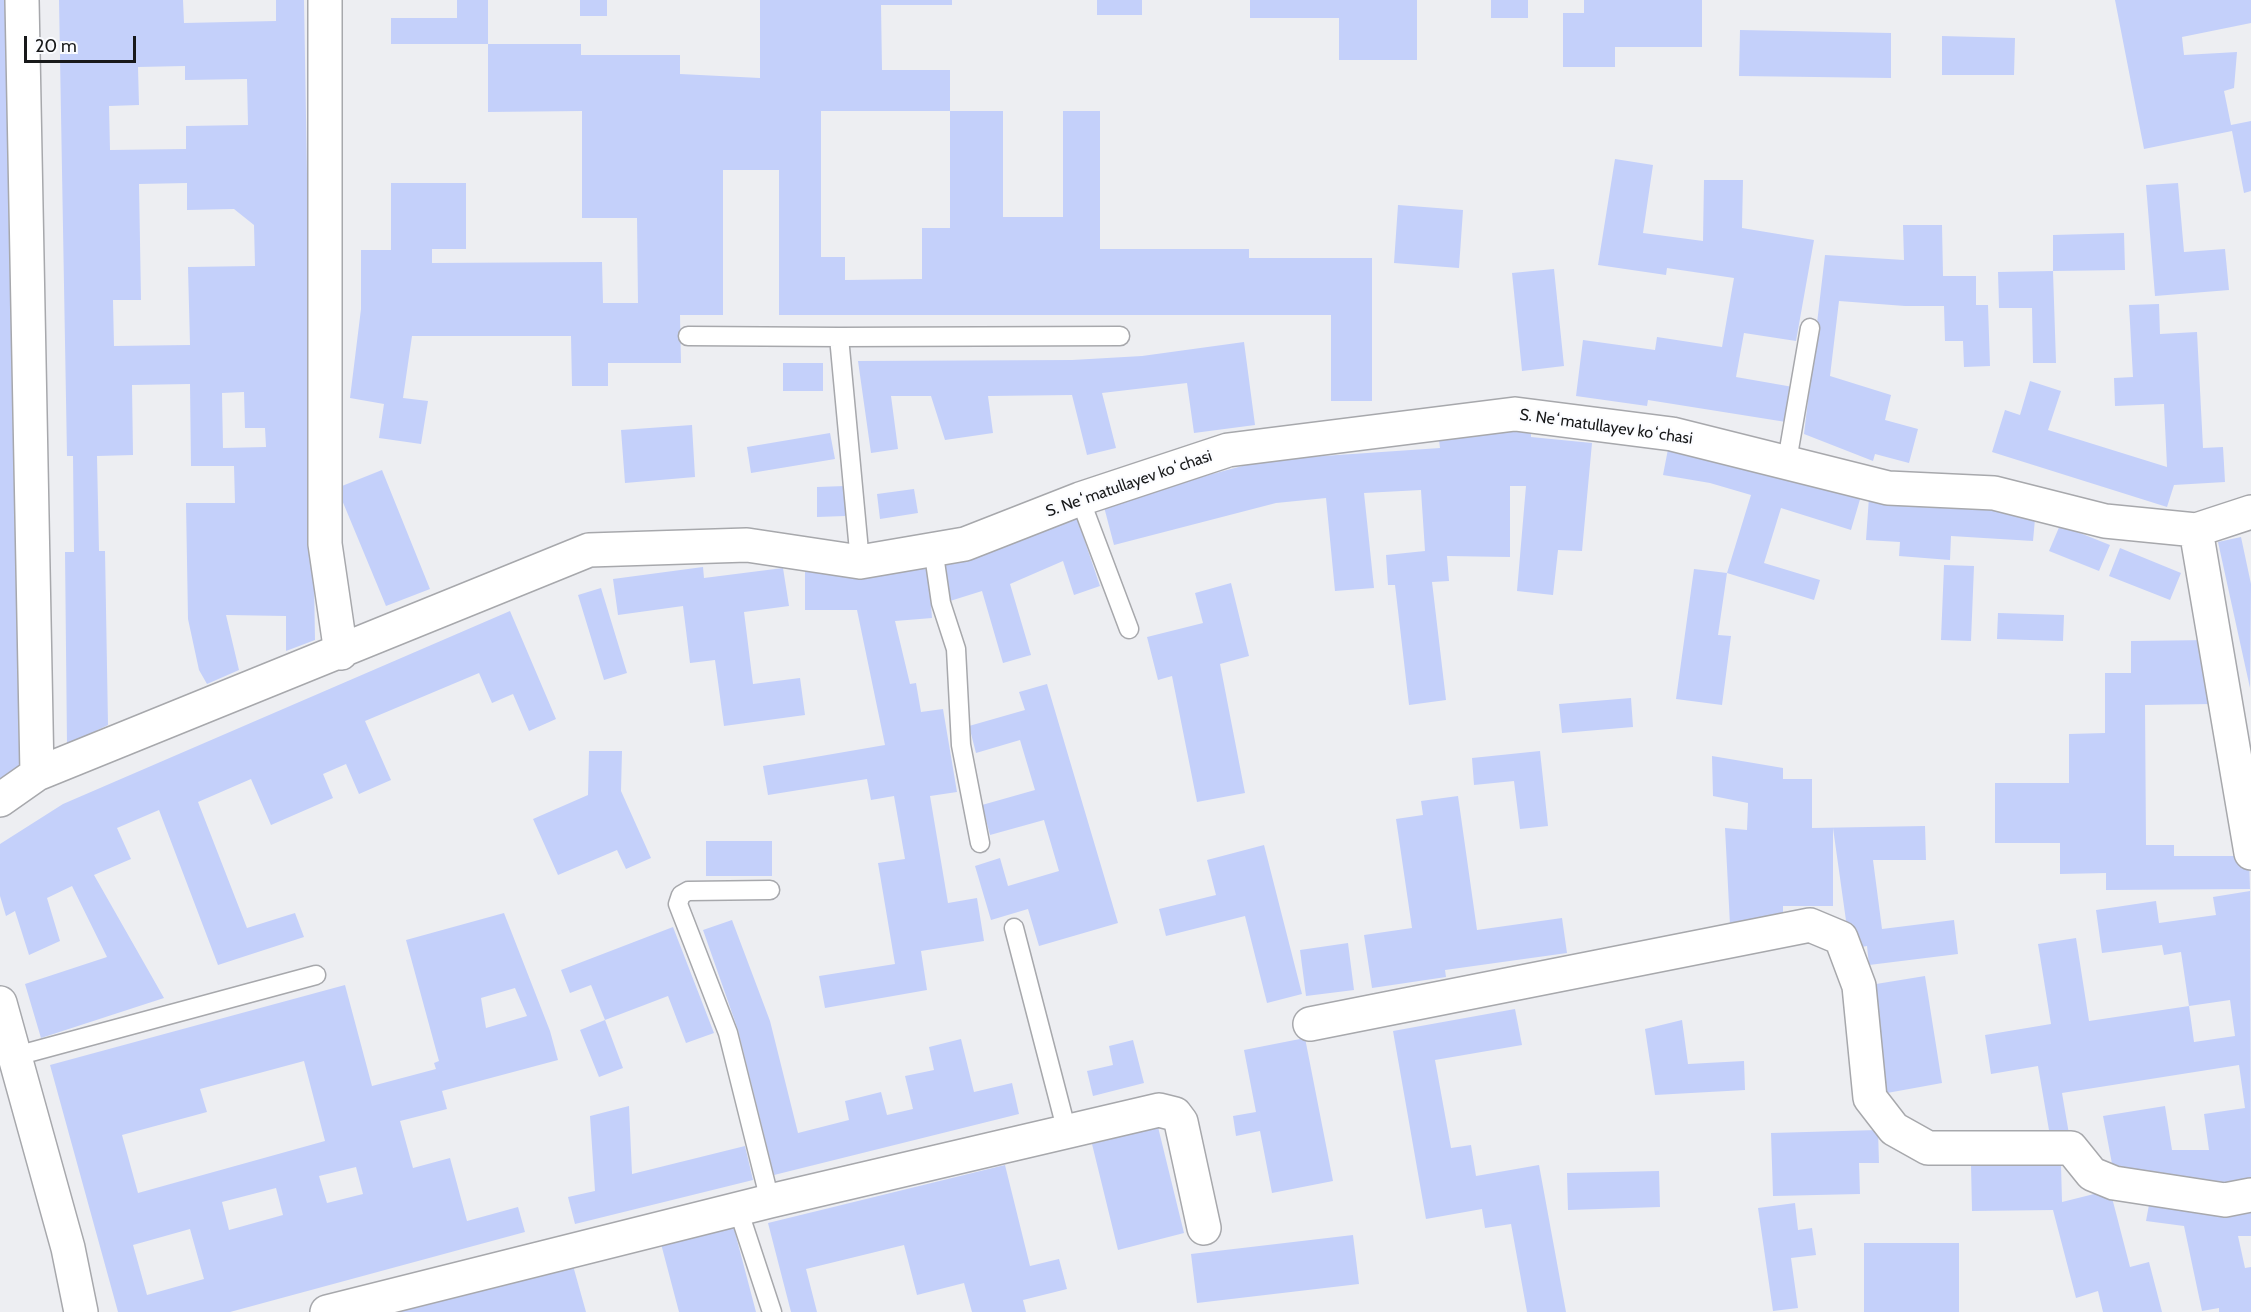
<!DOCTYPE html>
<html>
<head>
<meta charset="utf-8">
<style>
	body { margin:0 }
	#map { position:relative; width:2251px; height:1312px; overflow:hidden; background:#edeef2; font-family:Cabin,sans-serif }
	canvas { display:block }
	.scale { position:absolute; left:24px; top:36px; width:112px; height:27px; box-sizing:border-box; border:3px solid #18191a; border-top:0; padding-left:8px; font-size:18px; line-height:21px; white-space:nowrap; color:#18191a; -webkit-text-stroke:4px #fbfcff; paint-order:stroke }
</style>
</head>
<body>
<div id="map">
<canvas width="2251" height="1312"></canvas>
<div class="scale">20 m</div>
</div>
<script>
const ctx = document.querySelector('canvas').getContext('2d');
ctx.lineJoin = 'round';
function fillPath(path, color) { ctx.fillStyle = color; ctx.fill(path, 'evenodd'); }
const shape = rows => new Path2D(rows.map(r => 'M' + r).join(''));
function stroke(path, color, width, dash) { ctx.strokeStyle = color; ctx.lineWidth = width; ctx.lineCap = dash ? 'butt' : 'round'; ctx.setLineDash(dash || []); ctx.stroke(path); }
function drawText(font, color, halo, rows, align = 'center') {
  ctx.font = font + ' Cabin,sans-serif'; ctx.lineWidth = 4.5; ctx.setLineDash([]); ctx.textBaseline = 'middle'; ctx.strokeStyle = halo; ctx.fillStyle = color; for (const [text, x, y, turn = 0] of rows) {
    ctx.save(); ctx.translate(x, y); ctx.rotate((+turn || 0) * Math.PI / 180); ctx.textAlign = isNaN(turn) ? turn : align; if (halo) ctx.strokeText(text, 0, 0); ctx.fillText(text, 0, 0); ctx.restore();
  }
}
fillPath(shape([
	[0,0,6,0,18,660,24,660,26,776,0,790],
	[59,0,183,0,184,23,276,21,276,0,304,0,315,640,286,651,286,616,226,615,239,670,207,684,199,670,188,619,186,503,235,503,234,466,191,466,190,384,132,385,133,455,97,456,99,551,105,551,108,725,67,745,65,552,74,552,73,456,67,456],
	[185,66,185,80,247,79,248,125,186,126,186,149,110,150,109,106,139,105,138,67],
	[187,183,187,210,234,209,254,225,255,266,188,267,190,345,114,346,113,300,141,300,139,184],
	[244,392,245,428,265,428,266,447,223,448,222,393],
	[457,0,488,0,488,44,391,44,391,18,457,18],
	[580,0,607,0,607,16,580,16],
	[760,0,952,0,952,5,881,5,882,70,950,70,950,111,1003,111,1003,217,1063,217,1063,111,1100,111,1100,249,1249,249,1249,258,1372,258,1372,401,1331,401,1331,315,779,315,779,170,723,170,723,315,680,315,681,363,608,363,608,386,572,386,571,336,412,336,403,398,428,401,421,444,379,438,384,404,350,398,361,309,361,250,391,250,391,183,466,183,466,249,432,249,432,263,602,262,603,303,638,303,637,218,582,218,582,111,488,112,488,44,581,44,581,55,680,55,680,74,760,78],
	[821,111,950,111,950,228,922,228,922,279,845,280,845,257,821,257],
	[1097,0,1142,0,1142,15,1097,15],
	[1250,0,1417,0,1417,60,1339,60,1339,18,1250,18],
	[1491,0,1528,0,1528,18,1491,18],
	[1584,0,1702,0,1702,47,1615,47,1615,67,1563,67,1563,13,1584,13],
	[2115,0,2251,0,2251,23,2182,37,2184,55,2237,52,2234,88,2224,91,2231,125,2251,121,2251,191,2244,193,2232,131,2144,149],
	[1740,30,1891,33,1891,78,1739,76],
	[1942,36,2015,38,2014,75,1942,75],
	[1615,159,1653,165,1643,233,1703,241,1704,180,1743,180,1742,228,1814,240,1796,341,1744,333,1736,377,1793,387,1786,422,1648,400,1647,406,1576,396,1583,340,1655,350,1657,337,1722,347,1734,278,1667,268,1666,275,1598,265],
	[2178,183,2184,252,2225,249,2229,290,2155,296,2146,185],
	[1398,205,1463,210,1459,268,1394,263],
	[1903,225,1942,225,1943,276,1976,276,1976,305,1988,305,1990,366,1964,367,1963,341,1945,341,1944,306,1905,306,1839,301,1830,376,1891,395,1885,420,1918,429,1909,463,1875,454,1873,461,1804,434,1825,255,1904,260],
	[2124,233,2125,270,2053,271,2053,235],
	[1554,269,1564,366,1522,371,1512,273],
	[2053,271,2056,363,2033,363,2032,308,1999,308,1998,272],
	[2159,304,2160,334,2197,332,2203,448,2223,447,2225,482,2174,485,2167,507,1992,452,2005,410,2020,415,2030,381,2061,391,2048,430,2167,467,2164,404,2115,406,2114,378,2133,377,2129,305],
	[1244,342,1255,425,1194,433,1187,383,1102,393,1116,448,1087,455,1072,395,988,396,993,433,945,440,931,396,891,396,898,449,871,453,858,361,1072,360,1142,356],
	[783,363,823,363,823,391,783,391],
	[692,425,695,477,625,483,621,430],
	[1531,428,1531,437,1592,443,1582,551,1558,550,1553,595,1517,591,1526,486,1510,486,1510,557,1447,556,1449,581,1432,582,1446,700,1409,705,1395,585,1388,585,1386,555,1425,551,1421,490,1364,493,1374,588,1335,591,1326,498,1276,503,1114,545,1103,503,1265,460,1440,448,1439,440],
	[830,433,835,459,751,473,747,447],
	[1669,444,1861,496,1851,530,1781,508,1764,563,1820,580,1814,600,1727,573,1751,495,1710,483,1663,475],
	[382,470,430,589,386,606,337,488],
	[845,486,845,516,817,517,817,487],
	[914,489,918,513,880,519,877,494],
	[1869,497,2036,508,2033,541,1951,536,1950,560,1899,556,1900,542,1866,540],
	[1076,515,1100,586,1074,595,1063,561,1010,584,1031,655,1003,663,982,591,950,601,940,566,999,549],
	[2060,525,2110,545,2099,571,2049,551],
	[2241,537,2251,584,2250,688,2218,542],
	[2120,548,2181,573,2170,600,2109,576],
	[1944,565,1974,566,1971,641,1941,640],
	[928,566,932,618,895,621,910,684,916,683,921,712,943,709,957,792,930,796,948,903,977,898,984,941,921,951,927,990,825,1008,819,976,895,964,878,863,905,859,894,796,871,800,867,779,768,795,763,766,885,745,857,610,805,610,805,571,858,572],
	[703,567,704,578,783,568,789,606,744,612,753,684,800,678,805,715,724,726,715,660,690,663,683,606,618,615,613,579],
	[1694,569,1727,573,1718,635,1731,636,1722,705,1676,699],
	[1231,583,1249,656,1220,664,1245,793,1197,802,1172,676,1158,680,1147,637,1203,623,1195,593],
	[601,588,627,673,604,680,578,595],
	[510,611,556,719,529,731,513,694,492,703,479,673,365,721,391,780,359,794,346,764,323,774,333,798,271,825,251,779,198,802,247,928,295,913,304,937,218,965,159,810,117,828,131,859,94,875,164,998,41,1038,25,984,107,957,72,886,47,898,60,941,29,955,15,911,6,916,0,896,0,844,63,804],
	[1998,613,2064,615,2063,641,1997,639],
	[2211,640,2212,704,2145,705,2146,845,2174,845,2174,856,2249,856,2250,889,2106,890,2106,873,2060,874,2060,843,1995,843,1995,783,2069,783,2069,734,2105,733,2105,673,2131,673,2131,641],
	[1047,684,1118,923,1039,946,1028,909,991,920,975,866,1000,858,1008,886,1059,871,1044,820,990,835,982,805,1035,790,1020,740,976,753,969,726,1025,710,1019,692],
	[1631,698,1633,727,1562,733,1559,704],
	[589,751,622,751,621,791,651,858,626,869,617,850,558,875,533,819,588,795],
	[1540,751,1548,826,1520,829,1514,781,1474,785,1472,758],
	[1712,756,1783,768,1783,779,1812,779,1812,828,1925,826,1926,860,1873,860,1882,929,1954,920,1958,954,1869,965,1867,946,1850,949,1833,828,1833,906,1783,906,1783,923,1730,925,1725,828,1747,830,1748,803,1713,796],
	[1458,796,1477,930,1562,918,1567,953,1445,970,1446,977,1372,988,1364,935,1412,928,1396,819,1423,815,1421,801],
	[706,841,772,841,772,876,706,876],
	[1264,845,1302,994,1267,1003,1245,916,1166,936,1159,909,1216,895,1207,860],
	[2250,891,2251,1183,2234,1185,2113,1169,2103,1116,2165,1106,2172,1150,2209,1150,2204,1114,2245,1108,2239,1065,2062,1093,2069,1134,2050,1136,2038,1066,1991,1074,1985,1035,2051,1024,2038,944,2076,938,2089,1021,2189,1006,2194,1042,2235,1036,2230,1000,2189,1006,2181,952,2164,955,2162,945,2102,953,2096,910,2156,901,2159,923,2216,915,2213,897],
	[504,913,550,1031,558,1060,442,1091,447,1109,400,1121,413,1168,450,1158,467,1221,518,1207,525,1232,230,1312,118,1312,50,1065,345,985,372,1086,436,1069,434,1063,439,1061,406,940],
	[515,988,527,1016,486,1028,481,998],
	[304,1061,325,1141,138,1193,122,1135,207,1112,200,1089],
	[356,1167,363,1194,327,1203,319,1176],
	[276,1188,283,1215,229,1230,222,1202],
	[190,1229,204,1279,147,1295,133,1245],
	[732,920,770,1021,798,1133,849,1120,845,1101,881,1092,887,1115,913,1109,905,1076,934,1070,929,1047,961,1039,974,1092,1012,1083,1019,1114,774,1175,738,1030,703,930],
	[673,927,714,1033,686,1043,668,996,605,1020,623,1068,599,1077,580,1030,605,1020,591,985,570,993,561,970],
	[1348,943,1354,990,1306,996,1300,950],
	[1925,976,1942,1083,1887,1093,1870,985],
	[1515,1009,1522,1045,1435,1060,1451,1148,1471,1145,1476,1176,1539,1165,1566,1312,1527,1312,1511,1224,1485,1228,1482,1209,1426,1219,1393,1031],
	[1682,1020,1688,1064,1744,1061,1745,1090,1655,1095,1645,1029],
	[1305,1038,1333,1181,1272,1193,1260,1131,1236,1136,1233,1116,1256,1112,1244,1050],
	[1133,1040,1144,1083,1093,1096,1087,1071,1113,1065,1109,1046],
	[629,1106,632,1174,745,1146,753,1180,575,1224,568,1197,595,1191,590,1116],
	[1158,1127,1184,1233,1118,1250,1092,1144],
	[1878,1130,1879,1163,1859,1163,1860,1194,1773,1196,1771,1133],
	[2061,1164,2062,1202,2110,1190,2130,1267,2149,1262,2162,1312,2103,1312,2098,1291,2076,1298,2053,1210,1972,1211,1971,1165],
	[1005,1165,1030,1266,1059,1259,1067,1289,1023,1300,1026,1312,972,1312,964,1283,917,1295,904,1245,806,1269,817,1312,791,1312,768,1223],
	[1659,1171,1660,1207,1568,1210,1567,1173],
	[2151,1194,2251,1200,2251,1236,2238,1236,2245,1268,2251,1267,2251,1312,2219,1312,2219,1308,2202,1311,2184,1226,2146,1221],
	[1795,1203,1798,1230,1812,1228,1816,1255,1791,1258,1798,1308,1773,1311,1758,1208],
	[732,1221,756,1312,679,1312,660,1240],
	[1353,1235,1359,1284,1197,1303,1191,1254],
	[1864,1243,1959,1243,1959,1312,1864,1312],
	[572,1262,586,1312,385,1312]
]), '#c4d0fa');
const lane = shape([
	[688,336,839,337],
	[1787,461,1810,328],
	[1080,499,1129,629],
	[933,548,941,603,956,649,961,745,980,843],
	[860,562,839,337,1120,336],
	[1014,928,1067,1132],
	[16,1056,316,975],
	[770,1201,728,1033,678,904,681,895,688,891,770,890],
	[738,1209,772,1312]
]);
const street = shape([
	[22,0,37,774],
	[325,0,325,544,341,653],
	[2196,530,2251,853],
	[0,800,37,774,589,550,747,545,860,562,965,544,1080,499,1228,450,1515,414,1672,434,1888,488,1994,493,2105,521,2196,530,2251,512],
	[0,1003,68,1248,81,1312],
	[1310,1024,1810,925,1841,938,1859,986,1870,1098,1894,1129,1928,1148,2071,1148,2092,1174,2114,1183,2225,1200,2251,1195],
	[327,1312,770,1201,1159,1110,1175,1114,1181,1122,1204,1228]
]);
stroke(lane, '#a7a8ac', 21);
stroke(street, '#a7a8ac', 36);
stroke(lane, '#fff', 18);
stroke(street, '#fff', 33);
drawText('16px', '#18191a', '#fbfcff', [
	["S. Neʻmatullayev koʻchasi",1606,427,8],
	["S. Neʻmatullayev koʻchasi",1129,484,-19]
]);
</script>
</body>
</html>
